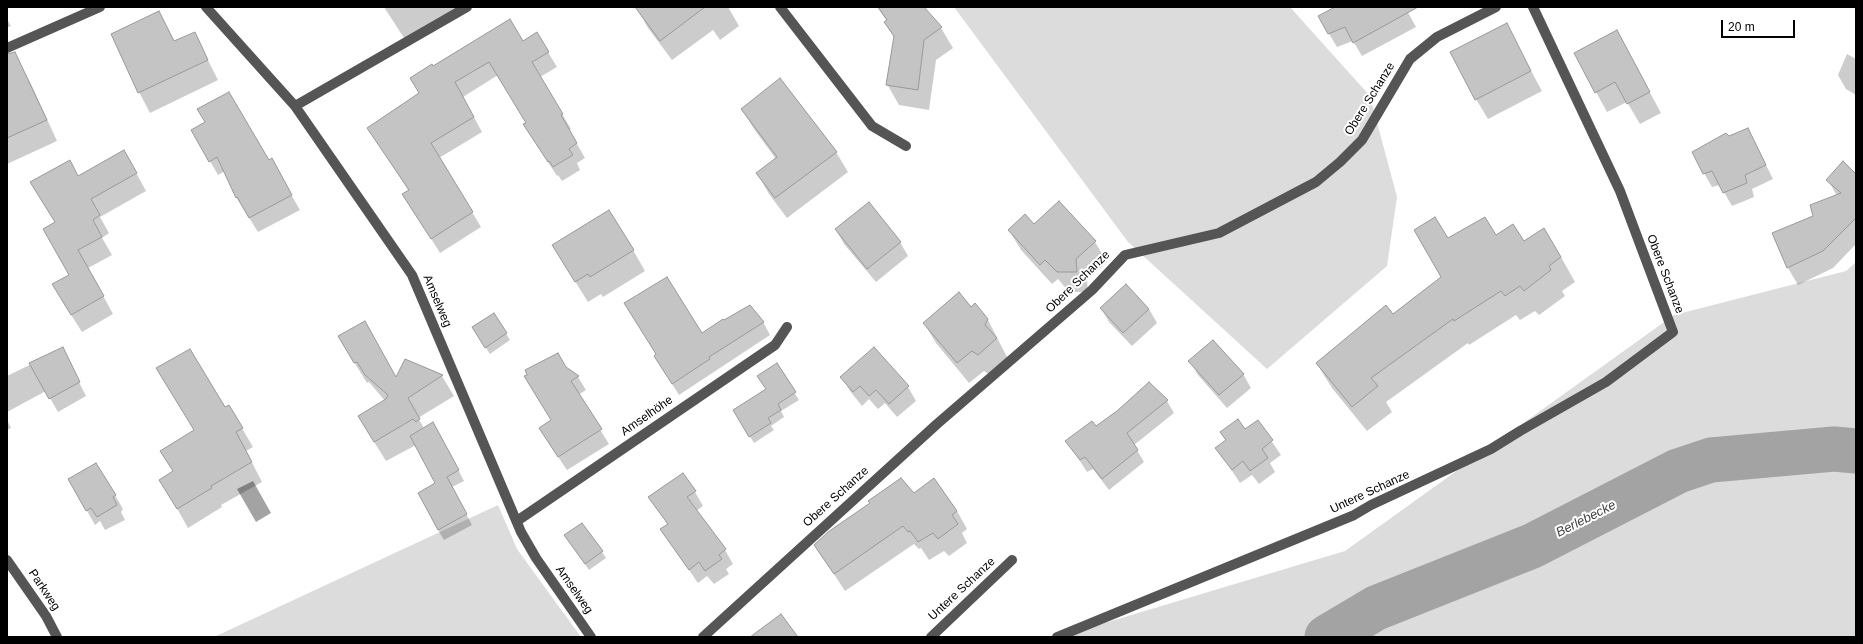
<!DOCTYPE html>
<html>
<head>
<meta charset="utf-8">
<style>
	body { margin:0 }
	#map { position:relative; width:1863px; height:644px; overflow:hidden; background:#fff; font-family:Arial,sans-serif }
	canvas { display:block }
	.frame { position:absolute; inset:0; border:8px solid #000; pointer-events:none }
	.scale { position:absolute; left:1721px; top:20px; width:74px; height:18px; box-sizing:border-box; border:2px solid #000; border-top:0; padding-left:5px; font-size:12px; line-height:14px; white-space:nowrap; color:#000; -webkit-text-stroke:3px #fff; paint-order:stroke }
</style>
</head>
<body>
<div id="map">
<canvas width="1863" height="644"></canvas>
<div class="frame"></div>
<div class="scale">20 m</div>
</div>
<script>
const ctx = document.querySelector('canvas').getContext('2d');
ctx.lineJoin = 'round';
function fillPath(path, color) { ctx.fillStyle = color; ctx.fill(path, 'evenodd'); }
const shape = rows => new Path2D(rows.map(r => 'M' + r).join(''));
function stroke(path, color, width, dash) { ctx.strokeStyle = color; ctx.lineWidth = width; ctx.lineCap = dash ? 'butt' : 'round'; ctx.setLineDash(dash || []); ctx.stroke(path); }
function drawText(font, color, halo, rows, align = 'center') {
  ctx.font = font + ' Arial,sans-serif'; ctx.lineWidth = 4; ctx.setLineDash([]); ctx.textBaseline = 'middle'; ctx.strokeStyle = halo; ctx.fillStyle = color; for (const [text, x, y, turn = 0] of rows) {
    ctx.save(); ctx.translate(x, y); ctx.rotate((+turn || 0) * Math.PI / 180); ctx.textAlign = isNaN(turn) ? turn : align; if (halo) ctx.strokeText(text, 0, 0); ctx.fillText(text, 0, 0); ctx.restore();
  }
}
fillPath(shape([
	[954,7,1290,7,1370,96,1397,197,1387,266,1267,369,1128,242],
	[1856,262,1856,637,1058,637,1345,551,1674,315,1846,271],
	[498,505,517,549,581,637,214,637]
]), '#dcdcdc');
fillPath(shape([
	[253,481,271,513,256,522,237,489]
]), '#a3a3a3');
fillPath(shape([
	[384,7,462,7,406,41],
	[728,7,739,26,720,40,713,30,672,60,648,28,637,8],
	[877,7,923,7,941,28,953,48,936,60,929,110,899,105,887,84,895,39,885,23,887,21],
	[1339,7,1405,7,1416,27,1362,56,1353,41,1337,47,1319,17],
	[159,13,175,42,194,33,218,80,150,113,139,92],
	[7,19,11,26,7,28],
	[1506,25,1542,91,1488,119,1476,99],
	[537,34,557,67,540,77,571,129,569,130,585,158,577,163,580,170,562,181,558,175,557,176,533,139,524,125,527,123,498,75,463,97,482,132,439,158,481,227,440,253,412,208,409,191,368,128,420,93,433,67,523,42],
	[1628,52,1661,113,1640,124,1627,102,1607,112,1596,92],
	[1847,54,1856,59,1856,95,1846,89,1838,75],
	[18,62,30,82,57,141,7,164,7,67],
	[742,109,836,152,848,172,787,218,769,194,757,173,776,159,754,129],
	[1748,129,1773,179,1752,189,1754,197,1732,206,1720,185,1712,187,1704,173,1728,137],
	[192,130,268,161,271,160,300,210,258,232,236,197,225,171,218,175],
	[134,169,146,191,100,217,109,233,102,238,112,255,88,268,113,314,82,332,63,302,70,276,56,223,78,177],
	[1856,176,1856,244,1833,268,1798,285,1788,268,1774,233,1814,216,1837,196,1828,180],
	[1034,226,1095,242,1107,262,1087,280,1088,292,1069,292,1058,279,1052,284,1021,250,1009,230],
	[836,230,900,242,908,256,876,282,844,244],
	[1496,237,1523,242,1561,257,1575,282,1562,291,1565,296,1539,315,1535,311,1520,320,1516,315,1469,345,1468,343,1386,402,1392,412,1367,431,1332,388,1317,364,1392,315,1442,277,1447,239],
	[553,246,633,250,645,271,603,297,601,294,588,302],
	[971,308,988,320,1008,359,990,375,984,371,969,383,936,343,924,323],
	[1101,308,1149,309,1157,323,1132,346,1109,322],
	[494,314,510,340,490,354,477,334],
	[763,322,770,335,679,395,662,368,701,335],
	[62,349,86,396,58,412,46,391,7,412,7,376],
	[351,357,396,379,405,360,442,376,454,396,418,418,424,428,439,433,464,481,452,487,472,525,444,540,438,530,437,484,416,445,386,461,371,437,385,401,369,382,367,383],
	[1190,361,1243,374,1251,388,1227,408,1198,375],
	[777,365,799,400,781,411,784,417,771,426,774,430,754,443,738,417,767,390],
	[566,368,578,377,586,390,578,395,609,444,567,470,548,442],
	[842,377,908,387,916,401,897,417,885,403,878,409,869,399,862,406,850,391],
	[1167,401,1174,413,1134,445,1144,462,1109,490,1093,469,1087,472,1067,441,1095,427,1117,412],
	[229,406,253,447,246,451,262,482,221,505,222,507,188,528,161,480,174,472,195,430],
	[7,420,11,428,7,430],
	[1258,421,1281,455,1270,463,1275,472,1259,484,1252,475,1240,483,1217,448,1226,441,1221,433,1245,430],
	[69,479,115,495,123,509,121,512,125,520,105,530,100,521,95,525],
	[695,492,703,506,696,511,725,550,733,564,726,569,729,574,714,584,707,576,698,583,661,530,668,525,650,497],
	[914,494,957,511,967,529,962,533,967,543,949,556,944,551,929,560,921,548,919,549,914,544,845,591,815,545],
	[565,536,602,552,606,558,589,570]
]), '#0003');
stroke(shape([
	[1327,637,1376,608,1532,546,1678,471,1711,460,1834,449,1856,451]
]), '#a3a3a3', 45);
const building = shape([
	[635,7,705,7,660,41,635,7],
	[878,7,924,7,942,27,924,40,918,90,886,85,894,36,884,22,887,20,878,7],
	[1335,7,1418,7,1353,43,1345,27,1328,34,1318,16,1335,7],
	[159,11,174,41,195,32,208,60,138,93,111,34,159,11],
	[510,19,523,41,537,32,549,52,532,62,563,114,561,115,577,143,569,149,573,155,553,167,549,161,548,162,523,124,526,123,489,62,455,82,474,117,431,143,473,212,431,239,402,194,409,190,367,128,419,93,410,78,432,64,433,66,510,19],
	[1507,23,1531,71,1475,100,1450,52,1507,23],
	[1617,30,1650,92,1627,104,1615,82,1595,93,1574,53,1617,30],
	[15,52,47,120,7,138,7,54,15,52],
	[780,78,837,152,775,198,756,173,777,157,741,109,780,78],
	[229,92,269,160,272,158,292,195,249,218,237,197,236,198,217,157,209,162,191,130,205,122,197,109,229,92],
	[1748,128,1766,165,1745,175,1747,183,1723,193,1712,171,1703,174,1692,152,1726,133,1729,136,1748,128],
	[124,150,137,173,91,199,100,215,93,220,102,237,78,250,104,296,71,315,52,284,69,275,43,229,55,222,30,182,70,160,78,176,124,150],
	[1843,161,1856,174,1856,218,1823,251,1787,268,1772,233,1813,216,1810,205,1841,193,1826,180,1843,161],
	[1059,201,1096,241,1076,259,1077,272,1057,272,1045,260,1040,265,1008,230,1025,214,1034,224,1059,201],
	[869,202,901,242,867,269,835,229,869,202],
	[609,210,634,250,590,277,588,274,575,282,552,245,609,210],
	[1435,217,1448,238,1485,217,1496,235,1513,224,1524,241,1544,228,1561,257,1549,266,1551,270,1524,291,1520,286,1505,296,1501,291,1454,321,1453,319,1371,378,1378,386,1352,407,1316,363,1386,305,1393,314,1441,277,1414,230,1435,217],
	[667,277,702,333,723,319,724,320,750,305,764,322,709,357,710,359,672,384,654,356,656,354,624,303,667,277],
	[1126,284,1149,309,1123,333,1100,308,1126,284],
	[959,292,971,307,975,303,988,319,985,325,997,338,978,355,972,351,957,363,923,323,959,292],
	[494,313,507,333,485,348,472,327,494,313],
	[365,321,396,377,405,359,443,375,408,398,420,419,416,422,413,419,374,442,358,416,386,399,388,395,365,375,357,362,354,363,338,336,365,321],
	[1213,340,1244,374,1219,395,1188,361,1213,340],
	[63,347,80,382,49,399,29,363,63,347],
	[874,347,909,386,889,404,876,390,869,396,860,386,853,392,840,377,874,347],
	[190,349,225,407,229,405,243,428,236,432,252,462,211,486,212,488,177,509,159,480,173,471,160,451,194,430,156,368,190,349],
	[558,353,566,367,579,376,571,381,602,429,558,457,539,428,551,420,524,376,527,375,525,370,558,353],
	[777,363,796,392,778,404,781,410,768,418,771,423,749,437,733,410,766,389,757,376,777,363],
	[1149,382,1168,400,1127,433,1138,450,1102,479,1085,457,1080,460,1065,441,1092,421,1096,426,1117,411,1149,382],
	[1238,419,1245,429,1258,420,1273,440,1262,449,1268,458,1250,471,1243,461,1232,470,1215,448,1226,440,1220,432,1238,419],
	[433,422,459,470,447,477,467,514,438,530,418,493,435,483,410,436,433,422],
	[96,463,116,495,113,497,117,505,97,517,91,508,86,511,68,479,96,463],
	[683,473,696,491,687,497,726,549,719,555,722,559,705,571,699,562,689,570,660,529,668,524,648,497,683,473],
	[901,478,914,493,934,478,957,511,952,515,958,524,938,539,933,533,918,542,910,531,908,532,903,526,834,574,814,545,828,532,870,503,868,501,901,478],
	[582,523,603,551,585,564,564,535,582,523],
	[781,614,798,637,750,637,781,614]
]);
fillPath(building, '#c4c4c4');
stroke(building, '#999', 1);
stroke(shape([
	[206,7,295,106,412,275,521,532,536,558,591,637],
	[780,7,872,126,906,146],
	[7,48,100,7],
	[295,106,467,7],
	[517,521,775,345,787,327],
	[7,560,46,616,57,637],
	[703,637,937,424,1092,290,1125,255,1219,233,1316,182,1340,162,1362,140,1410,59,1437,37,1496,7],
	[931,637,1012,560],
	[1057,637,1354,515,1371,505,1491,449,1520,431,1606,382,1673,332,1620,191,1533,7]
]), '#555', 10);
drawText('12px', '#000', '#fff', [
	["Obere Schanze",1370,99,-58],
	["Obere Schanze",1665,274,69],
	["Obere Schanze",1078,282,-44],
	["Amselweg",437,301,67],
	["Amselhöhe",647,416,-35],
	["Untere Schanze",1370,492,-25],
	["Obere Schanze",836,497,-42],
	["Untere Schanze",962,589,-43],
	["Parkweg",44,590,56],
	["Amselweg",574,590,55]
]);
drawText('italic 13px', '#444', '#fff', [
	["Berlebecke",1586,519,-27]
]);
</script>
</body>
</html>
